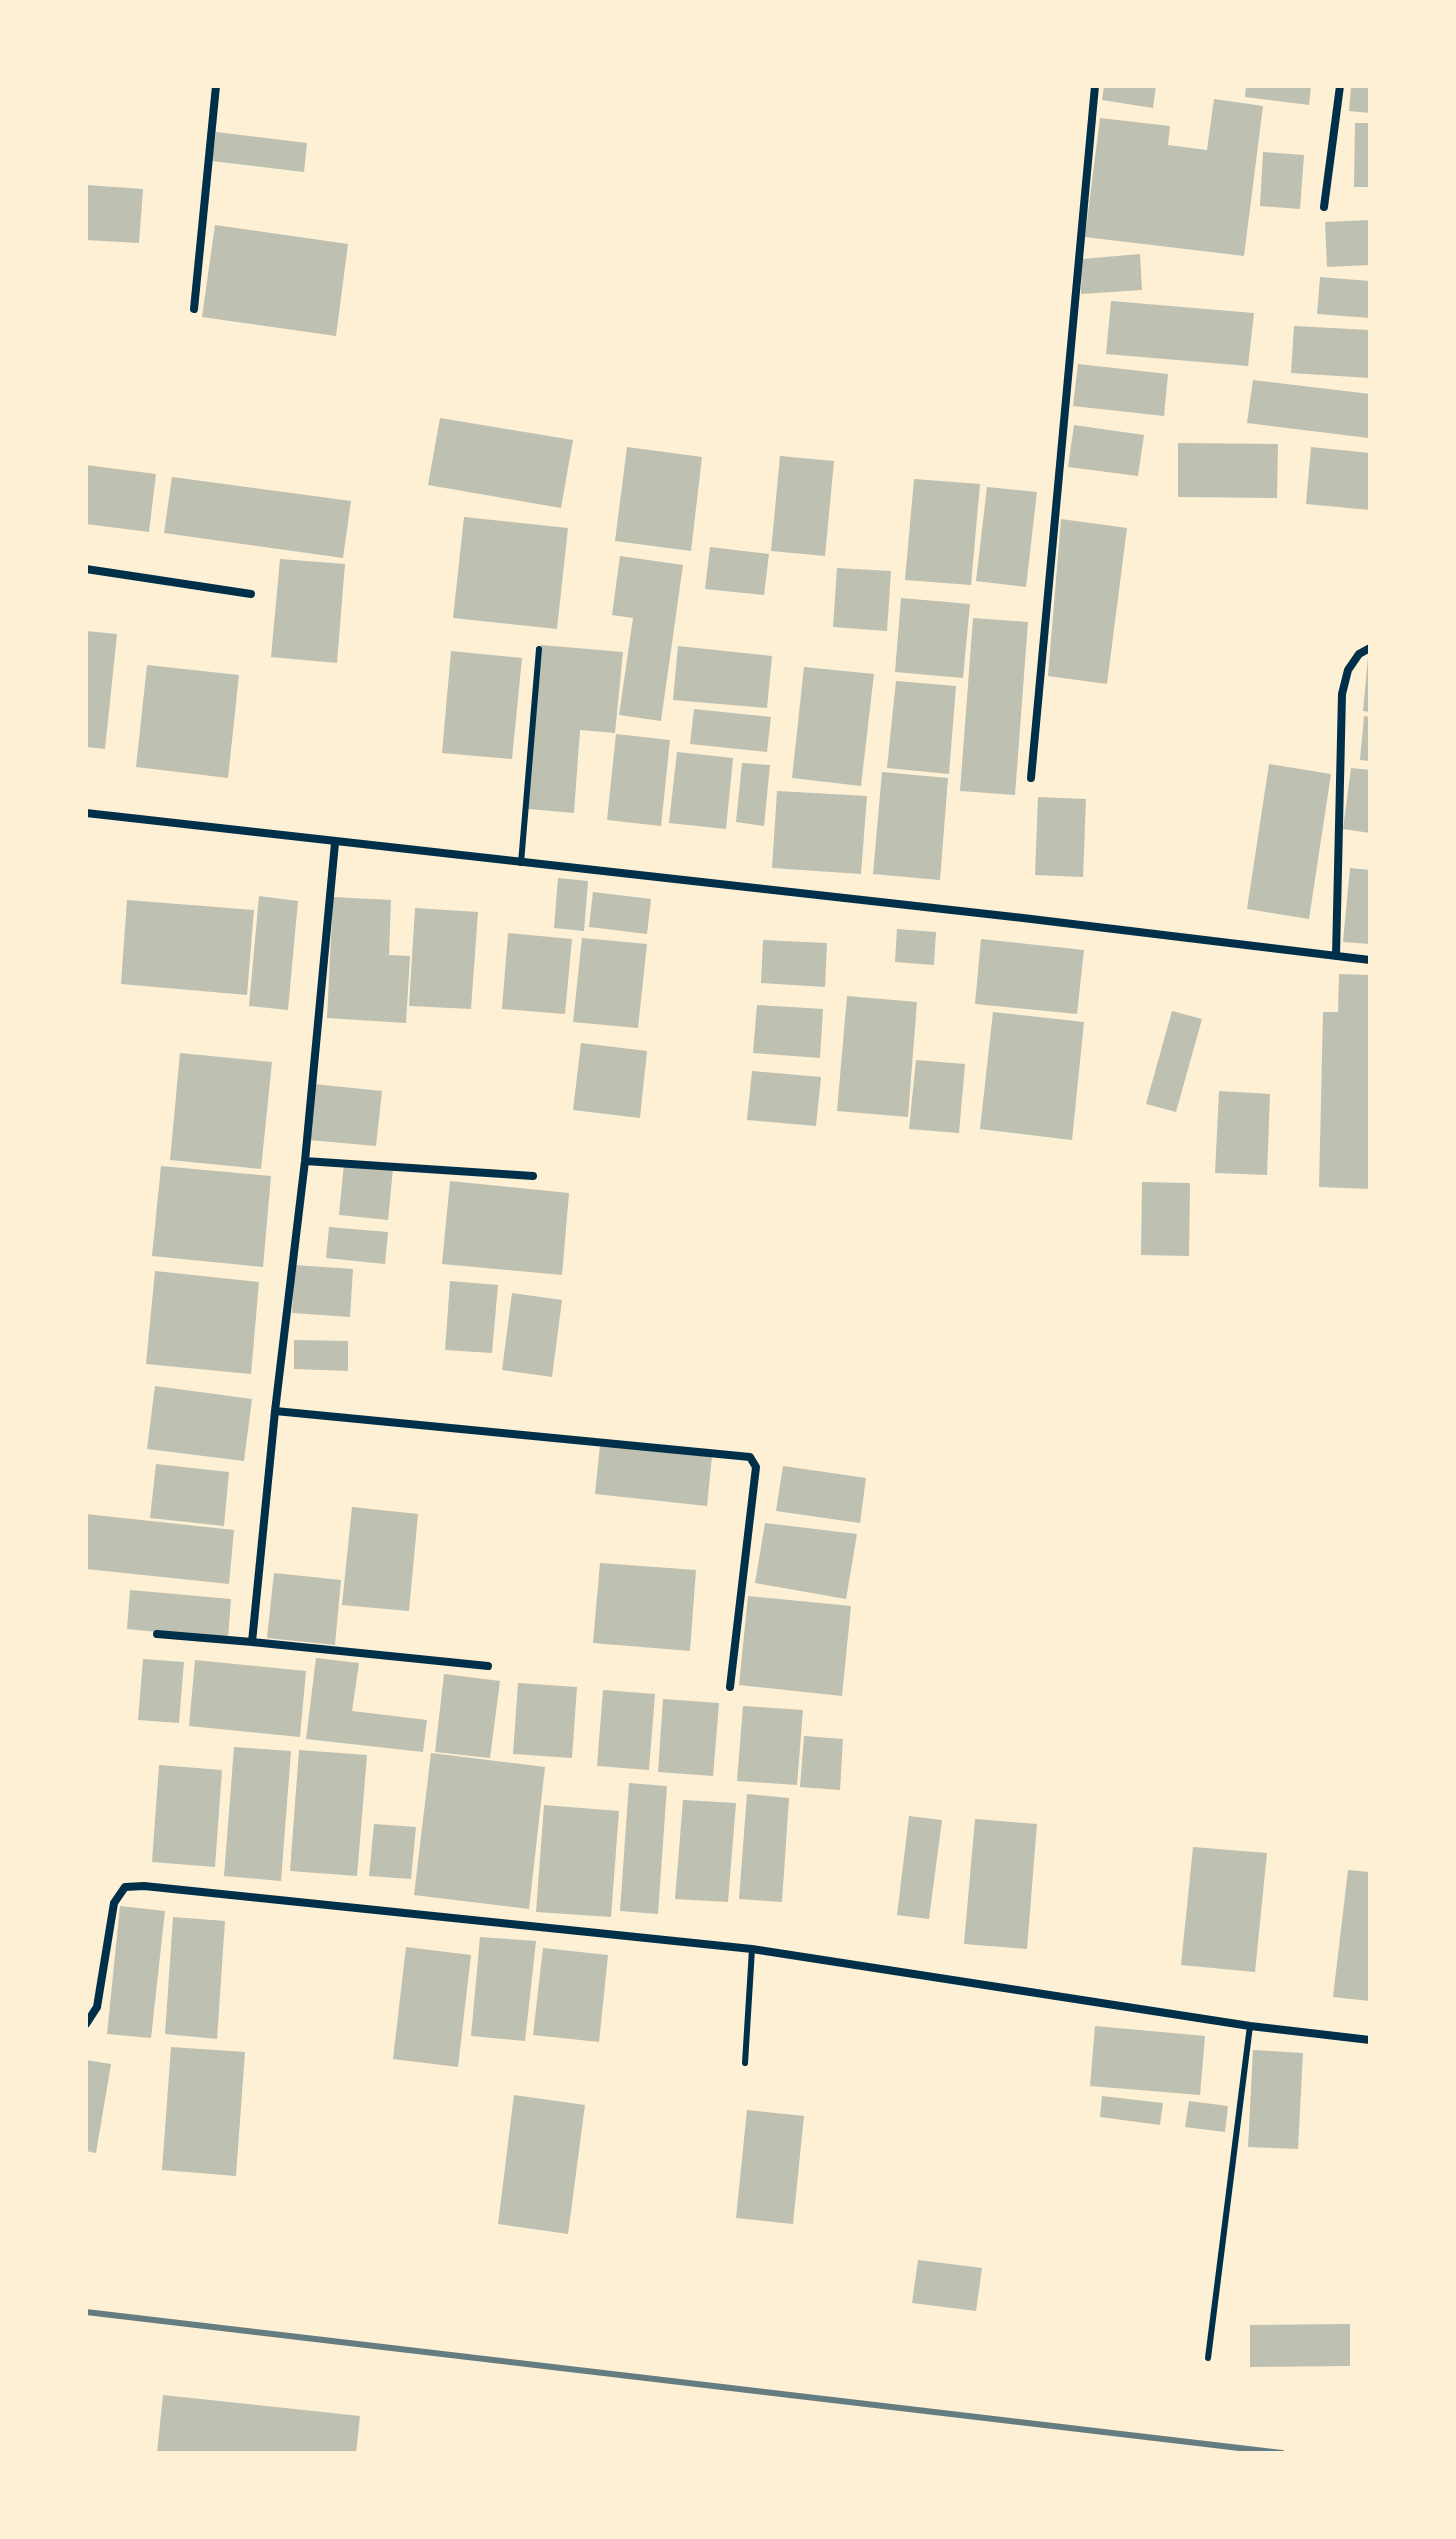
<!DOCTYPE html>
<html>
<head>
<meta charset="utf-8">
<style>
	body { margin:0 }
	#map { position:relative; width:1456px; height:2539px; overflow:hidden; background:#fdf0d5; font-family:"DejaVu Sans",sans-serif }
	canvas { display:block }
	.frame { position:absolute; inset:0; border:88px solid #fdf0d5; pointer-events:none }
</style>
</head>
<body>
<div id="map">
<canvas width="1456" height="2539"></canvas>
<div class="frame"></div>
</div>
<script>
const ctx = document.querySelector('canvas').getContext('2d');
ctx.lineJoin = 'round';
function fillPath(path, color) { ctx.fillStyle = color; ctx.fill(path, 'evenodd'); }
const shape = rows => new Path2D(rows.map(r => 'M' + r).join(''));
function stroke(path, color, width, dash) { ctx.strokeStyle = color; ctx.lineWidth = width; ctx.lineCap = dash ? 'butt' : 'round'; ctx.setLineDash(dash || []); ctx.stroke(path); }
fillPath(shape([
	[1104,86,1156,86,1153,108,1102,100],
	[1246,86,1311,86,1309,105,1245,97],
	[1351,86,1370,86,1370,113,1349,111],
	[1214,99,1263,106,1244,256,1085,237,1100,118,1170,126,1168,145,1207,150],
	[1355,123,1370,123,1370,187,1354,187],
	[216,132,307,143,304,172,212,161],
	[1263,152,1304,155,1300,209,1260,206],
	[86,185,143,189,139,243,86,240],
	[1370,220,1370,265,1327,267,1325,222],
	[215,225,348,244,336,336,202,317],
	[1140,254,1142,290,1081,294,1082,259],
	[1320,277,1370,281,1370,318,1317,314],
	[1111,301,1254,313,1248,366,1106,354],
	[1294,326,1370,330,1370,378,1291,373],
	[1078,364,1168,374,1164,416,1073,406],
	[1253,380,1370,394,1368,438,1247,423],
	[440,418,573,440,561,508,428,485],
	[1074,425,1144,435,1138,476,1068,467],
	[1178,443,1278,444,1277,498,1178,497],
	[627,447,702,457,691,551,615,541],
	[1311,447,1370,453,1370,510,1306,504],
	[780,456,834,461,825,556,771,551],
	[86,465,156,474,149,532,86,524],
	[172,477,351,501,343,558,164,533],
	[914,479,980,484,971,585,905,580],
	[987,487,1037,492,1026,587,976,581],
	[464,517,568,528,557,629,453,618],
	[1061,519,1127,528,1107,684,1048,676],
	[710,547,769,554,764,595,705,589],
	[620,556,683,565,661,721,619,715,633,618,612,615],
	[280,559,345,564,337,663,271,657],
	[837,568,891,571,887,631,833,627],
	[901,598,970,604,963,678,895,672],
	[973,618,1028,622,1015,795,960,791],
	[86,631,117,634,105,749,86,747],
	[541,645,623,652,615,733,580,730,574,813,528,809],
	[678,646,772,656,767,708,673,700],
	[451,651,522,658,512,759,442,753],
	[1368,657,1370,657,1370,712,1363,711],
	[147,665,239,675,228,778,136,767],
	[804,667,874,674,861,786,792,778],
	[896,681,956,686,949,774,887,768],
	[694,709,771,717,767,752,690,744],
	[1364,716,1370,717,1370,761,1360,760],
	[616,734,670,740,661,826,607,820],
	[677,752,733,758,726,829,669,823],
	[742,763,770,765,764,826,736,822],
	[1269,764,1331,774,1309,919,1247,909],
	[1351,768,1370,770,1370,833,1343,829],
	[882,772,948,778,940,880,873,874],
	[777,791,867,796,861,874,772,868],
	[1038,797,1086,799,1083,877,1035,875],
	[1350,868,1370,870,1370,944,1343,942],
	[558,878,588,881,584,931,554,928],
	[593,892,651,899,647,934,589,927],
	[259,896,298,901,288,1010,249,1006],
	[333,897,391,900,389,955,410,956,406,1023,327,1018],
	[127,900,254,910,247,995,121,984],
	[415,908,478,912,471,1009,409,1006],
	[897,929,936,932,934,965,895,962],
	[508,933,572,939,565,1014,502,1009],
	[582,938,647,944,638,1028,573,1022],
	[981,939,1084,950,1077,1014,975,1004],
	[763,940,827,943,825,987,761,983],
	[1339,974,1370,975,1370,1189,1319,1187,1323,1012,1338,1012],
	[847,996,917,1002,908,1117,837,1111],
	[757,1005,823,1009,820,1058,753,1053],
	[1172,1011,1202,1019,1176,1112,1146,1104],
	[993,1012,1084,1022,1072,1140,980,1129],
	[581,1043,647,1051,640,1118,573,1110],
	[180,1053,272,1062,261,1169,170,1160],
	[916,1060,965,1064,959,1133,909,1129],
	[752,1071,821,1077,816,1126,747,1120],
	[314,1084,382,1091,376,1146,309,1140],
	[1219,1091,1270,1094,1267,1175,1215,1173],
	[344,1164,393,1169,388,1220,339,1215],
	[161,1166,271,1176,263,1267,152,1256],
	[450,1181,569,1193,562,1275,442,1264],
	[1142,1182,1190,1183,1189,1256,1141,1255],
	[329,1227,388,1232,385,1264,326,1258],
	[295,1265,353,1269,350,1317,292,1313],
	[155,1271,259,1282,251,1374,146,1364],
	[450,1281,498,1285,492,1353,445,1350],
	[512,1293,562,1300,552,1377,502,1370],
	[294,1340,348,1341,348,1371,294,1369],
	[155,1386,252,1399,244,1461,147,1449],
	[600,1445,712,1456,707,1506,595,1494],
	[156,1464,229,1472,224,1526,150,1518],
	[783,1466,866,1478,860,1523,776,1511],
	[352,1507,418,1514,409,1611,342,1605],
	[86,1514,234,1530,229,1584,86,1569],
	[765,1523,857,1534,846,1599,755,1583],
	[600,1563,696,1570,690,1651,593,1643],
	[274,1573,341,1580,335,1645,267,1638],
	[130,1590,231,1599,228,1639,127,1629],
	[748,1596,851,1606,842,1696,739,1685],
	[316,1658,359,1663,352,1711,427,1720,423,1752,306,1739],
	[143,1659,184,1662,179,1723,138,1720],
	[195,1660,306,1671,300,1737,189,1726],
	[444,1674,500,1681,490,1758,435,1752],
	[518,1683,577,1687,572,1758,513,1754],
	[603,1690,655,1694,649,1770,597,1766],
	[663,1699,719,1703,713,1776,658,1772],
	[743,1706,803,1710,797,1785,737,1781],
	[804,1736,843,1739,840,1790,800,1787],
	[234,1747,291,1751,281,1881,224,1876],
	[299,1750,367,1755,357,1876,290,1871],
	[431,1753,545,1767,529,1909,414,1895],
	[159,1765,222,1770,215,1867,152,1862],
	[629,1783,667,1786,658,1914,620,1911],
	[747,1794,789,1798,782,1902,739,1899],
	[683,1800,736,1803,728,1902,675,1899],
	[544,1805,619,1811,611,1917,536,1912],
	[909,1816,942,1820,929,1919,897,1915],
	[975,1819,1037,1824,1027,1949,964,1944],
	[374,1824,416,1827,411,1879,369,1876],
	[1193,1847,1267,1853,1255,1972,1181,1965],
	[1348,1870,1370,1872,1370,2001,1333,1997],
	[120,1906,165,1911,151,2038,107,2034],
	[173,1917,225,1921,217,2039,165,2034],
	[480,1937,536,1941,525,2041,471,2036],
	[406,1947,471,1955,458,2067,393,2059],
	[543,1948,608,1955,599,2042,533,2035],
	[1095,2026,1205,2036,1200,2095,1090,2086],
	[171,2047,245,2052,236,2176,162,2170],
	[1253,2050,1303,2053,1298,2149,1248,2147],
	[86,2060,111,2064,96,2153,86,2151],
	[514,2095,585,2105,568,2234,498,2224],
	[1102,2096,1163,2103,1160,2125,1100,2117],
	[1189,2101,1228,2106,1225,2132,1185,2127],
	[747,2110,804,2116,793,2224,736,2218],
	[918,2260,982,2268,976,2311,912,2303],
	[1350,2324,1350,2366,1250,2367,1250,2325],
	[163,2395,360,2416,356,2453,157,2453]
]), '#bec0b2');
stroke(shape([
	[521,863,539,649],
	[745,2063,752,1949],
	[1208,2358,1250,2026]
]), '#003049', 6);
stroke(shape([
	[1324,207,1340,86],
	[194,309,216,86],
	[86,569,251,594],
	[1031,778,1095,86],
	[86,813,1023,918,1370,960],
	[1336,956,1342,694,1348,670,1359,654,1370,648],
	[305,1161,533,1176],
	[275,1411,750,1457,756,1467,730,1687],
	[157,1634,252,1642,275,1411,305,1161,335,843],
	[252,1642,488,1666],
	[86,2024,97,2007,114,1903,125,1887,144,1886,752,1949,1250,2026,1370,2040]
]), '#003049', 8);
stroke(shape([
	[86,2312,1282,2453]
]), '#657d81', 6);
</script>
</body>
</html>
